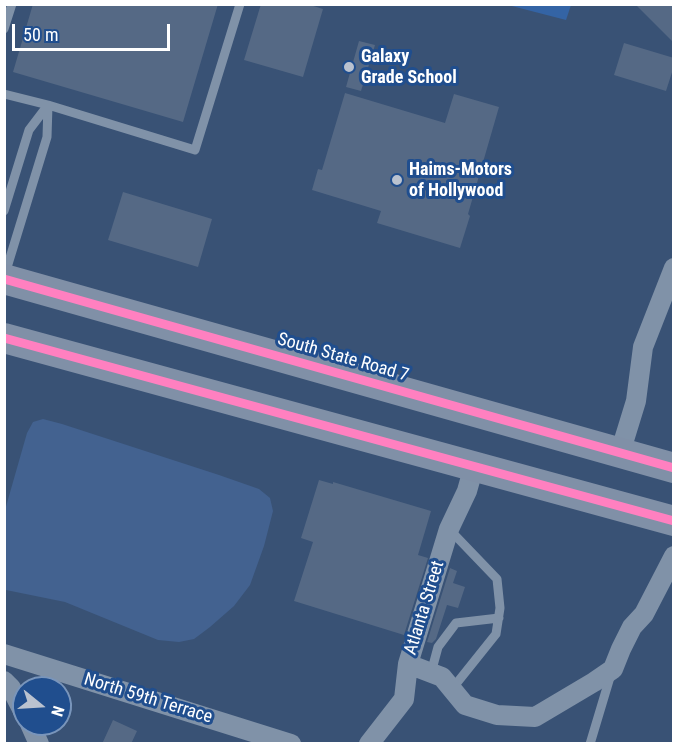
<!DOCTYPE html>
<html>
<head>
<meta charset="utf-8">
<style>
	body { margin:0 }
	#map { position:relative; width:678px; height:748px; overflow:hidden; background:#395275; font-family:"Roboto Condensed",sans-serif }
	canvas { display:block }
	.frame { position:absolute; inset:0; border:6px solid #fff; pointer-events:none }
	.north { position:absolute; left:12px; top:676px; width:60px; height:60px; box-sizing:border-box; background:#204e8e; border:2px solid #7995bb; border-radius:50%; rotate:108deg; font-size:16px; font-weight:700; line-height:24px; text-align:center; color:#fff }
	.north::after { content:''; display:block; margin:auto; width:21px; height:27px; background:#bac2cf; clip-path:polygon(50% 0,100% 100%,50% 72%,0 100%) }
	.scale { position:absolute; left:12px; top:24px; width:158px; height:27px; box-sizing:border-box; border:3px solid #fff; border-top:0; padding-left:8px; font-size:18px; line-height:21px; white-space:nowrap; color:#fff; -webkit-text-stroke:4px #204e8e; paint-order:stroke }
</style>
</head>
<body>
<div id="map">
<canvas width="678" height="748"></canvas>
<div class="frame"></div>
<div class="north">N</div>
<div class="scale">50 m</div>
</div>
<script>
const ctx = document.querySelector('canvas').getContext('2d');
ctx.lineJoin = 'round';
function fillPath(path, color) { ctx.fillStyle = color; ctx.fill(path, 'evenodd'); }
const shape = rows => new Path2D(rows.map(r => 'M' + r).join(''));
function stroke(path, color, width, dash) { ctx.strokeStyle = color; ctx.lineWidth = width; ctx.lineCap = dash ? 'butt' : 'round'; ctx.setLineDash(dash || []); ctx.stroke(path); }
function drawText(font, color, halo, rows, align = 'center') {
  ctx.font = font + ' "Roboto Condensed",sans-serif'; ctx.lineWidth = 6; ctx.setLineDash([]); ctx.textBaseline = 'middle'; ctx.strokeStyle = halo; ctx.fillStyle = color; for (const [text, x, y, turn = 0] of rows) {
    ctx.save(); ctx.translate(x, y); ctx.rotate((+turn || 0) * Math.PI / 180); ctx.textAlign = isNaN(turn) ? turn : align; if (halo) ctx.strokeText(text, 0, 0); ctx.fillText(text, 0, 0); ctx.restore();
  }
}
fillPath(shape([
	[508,5,571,5,566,20]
]), '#3464a5');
fillPath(shape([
	[43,419,62,424,219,475,259,489,270,498,273,511,264,546,250,585,234,606,210,627,194,639,179,642,158,640,65,602,6,590,4,589,5,510,27,433,33,422]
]), '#436290');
fillPath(shape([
	[33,4,218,4,183,122,13,72],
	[261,4,307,4,323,9,303,77,244,60],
	[635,4,674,4,674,43],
	[359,41,375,45,361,91,346,87],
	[624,43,674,58,674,66,666,91,614,75],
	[345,93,445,123,454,94,499,107,468,214,470,216,460,248,377,223,381,211,312,190,318,169,322,170],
	[123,192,212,219,198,267,108,240],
	[319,480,333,484,333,482,431,511,418,555,428,558,404,635,294,601,313,542,301,538],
	[450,568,457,571,453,583,465,587,458,608,447,605,436,639,432,643,427,642],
	[113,720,137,731,131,744,102,744]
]), '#556985');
stroke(shape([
	[4,29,12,4],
	[4,94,48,105,195,150,240,4],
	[4,211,29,130,48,105],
	[5,274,47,137,48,105],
	[449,529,497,579,500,608,496,634,452,689],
	[431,673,438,647,456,623,499,618],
	[590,744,611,674]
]), '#8092a8', 9);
stroke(shape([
	[620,453,636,401,643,347,674,268],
	[4,654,291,744],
	[408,664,442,677,465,705,497,715,535,717,594,682,613,669,621,649,632,627,644,614,674,556],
	[4,681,11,688,24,713],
	[30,724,39,744],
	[369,744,404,699,408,664,449,529,467,491,474,466]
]), '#8092a8', 20);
stroke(shape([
	[4,279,674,468],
	[4,338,674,521]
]), '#8090a7', 30);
stroke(shape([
	[4,279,674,468],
	[4,338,674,521]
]), '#ff80c0', 9);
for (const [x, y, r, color] of [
	[349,67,6,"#bac2cf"],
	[397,180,6,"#bac2cf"]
]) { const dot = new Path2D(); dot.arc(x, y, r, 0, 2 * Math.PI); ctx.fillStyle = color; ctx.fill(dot); stroke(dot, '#204e8e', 2); }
drawText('bold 18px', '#fff', '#204e8e', [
	["Galaxy",361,57],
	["Grade School",361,78],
	["Haims-Motors",409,170],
	["of Hollywood",409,191]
], 'left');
drawText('18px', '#fff', '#204e8e', [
	["South State Road 7",343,358,16],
	["Atlanta Street",425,608,-73],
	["North 59th Terrace",148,699,17]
]);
</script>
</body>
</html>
